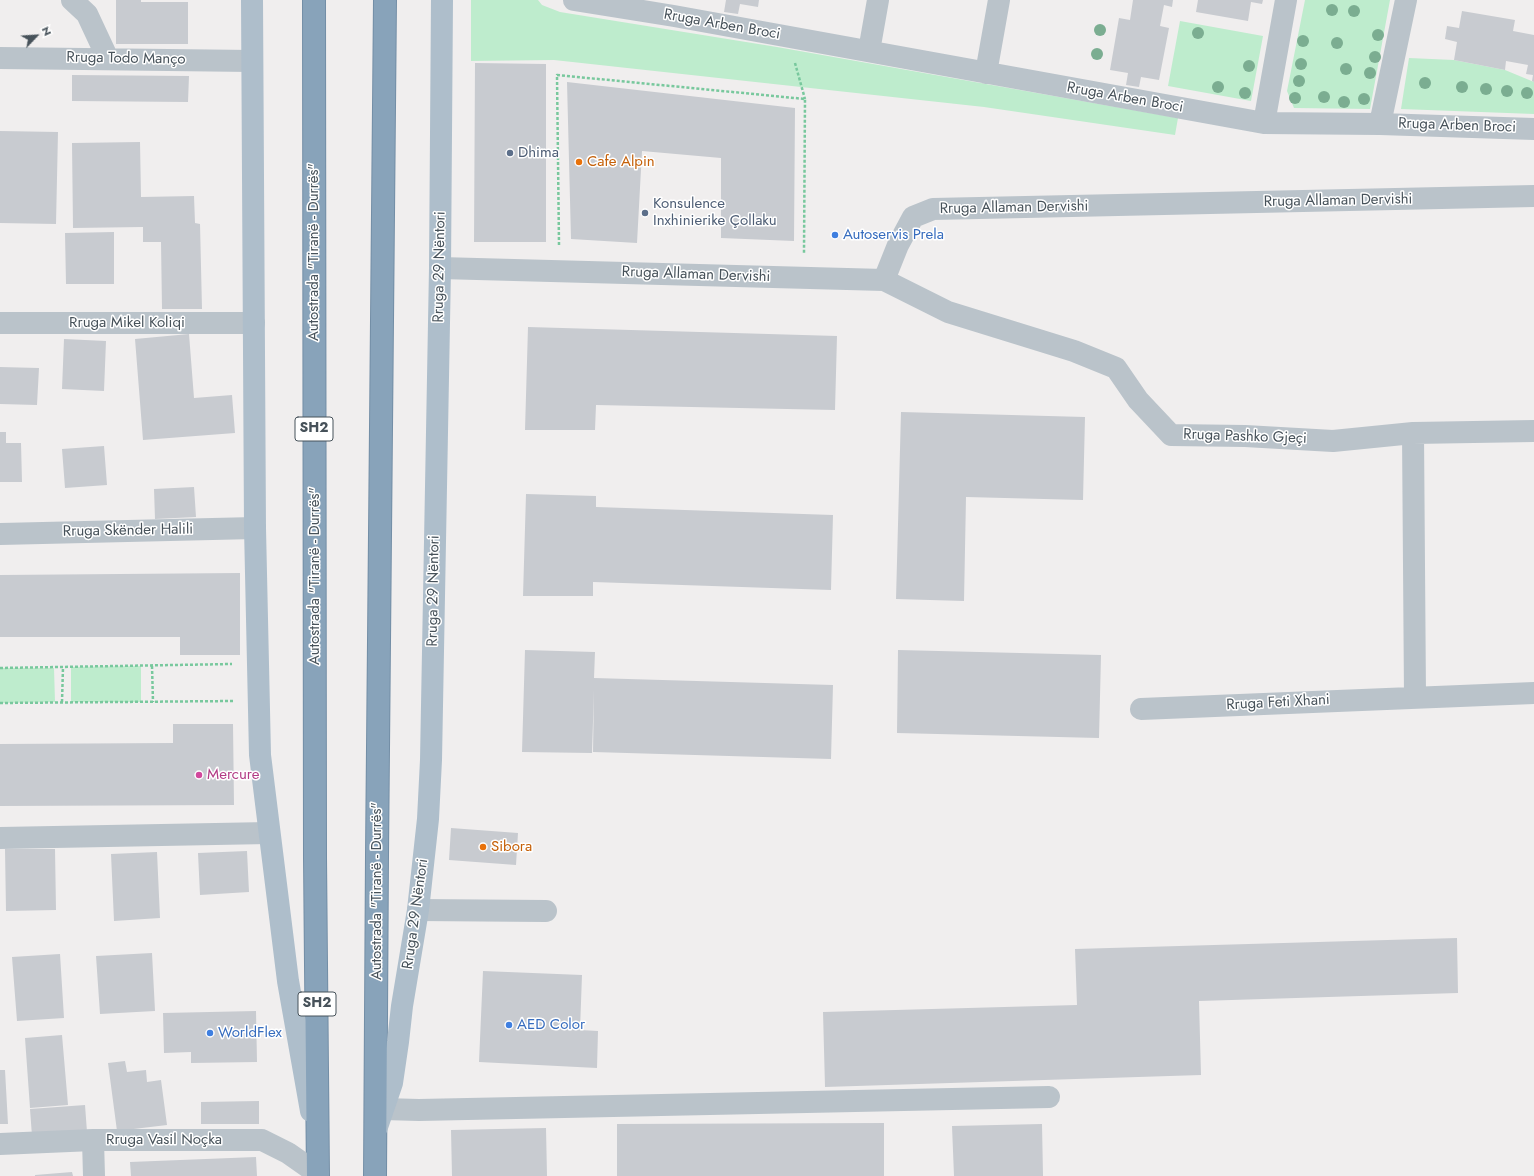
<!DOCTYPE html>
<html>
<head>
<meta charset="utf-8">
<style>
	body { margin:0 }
	#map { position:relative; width:1534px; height:1176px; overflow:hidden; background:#f0eeee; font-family:Jost,sans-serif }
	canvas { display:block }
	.north { position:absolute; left:16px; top:16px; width:40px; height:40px; -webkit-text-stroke:3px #fff; paint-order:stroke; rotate:65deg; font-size:11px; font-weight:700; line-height:16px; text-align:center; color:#47525a }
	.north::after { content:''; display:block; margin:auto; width:14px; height:18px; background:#47525a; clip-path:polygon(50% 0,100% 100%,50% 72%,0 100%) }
</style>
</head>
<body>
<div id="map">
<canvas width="1534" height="1176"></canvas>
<div class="north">N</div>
</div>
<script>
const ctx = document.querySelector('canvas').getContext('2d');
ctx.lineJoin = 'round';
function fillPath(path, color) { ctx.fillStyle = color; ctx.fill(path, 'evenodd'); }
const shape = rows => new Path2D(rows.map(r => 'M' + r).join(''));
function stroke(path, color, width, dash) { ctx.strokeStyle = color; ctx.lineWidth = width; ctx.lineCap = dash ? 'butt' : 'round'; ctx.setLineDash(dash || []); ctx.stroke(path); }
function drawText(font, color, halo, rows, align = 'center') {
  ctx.font = font + ' Jost,sans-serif'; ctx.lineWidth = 3; ctx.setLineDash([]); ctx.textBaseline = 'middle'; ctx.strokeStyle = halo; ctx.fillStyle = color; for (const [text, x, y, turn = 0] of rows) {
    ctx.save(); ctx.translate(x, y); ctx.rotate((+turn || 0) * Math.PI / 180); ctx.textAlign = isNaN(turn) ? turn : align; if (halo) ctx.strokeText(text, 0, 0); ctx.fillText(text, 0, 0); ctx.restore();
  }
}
fillPath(shape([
	[471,0,538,0,542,5,560,12,777,47,1178,118,1175,135,984,107,554,60,471,61],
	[1305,0,1390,0,1370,109,1294,108,1287,91],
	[1180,21,1263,36,1251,101,1168,86],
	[1409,58,1454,60,1505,70,1534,82,1534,114,1401,109],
	[141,666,141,702,71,702,71,667],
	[0,668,54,668,55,702,0,703]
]), '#beeccd');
fillPath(shape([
	[116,0,141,0,141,2,188,2,188,44,116,44],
	[726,0,759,0,758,7,740,4,738,14,724,12],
	[1133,0,1173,0,1172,7,1164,5,1160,26,1169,28,1159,80,1141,77,1139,87,1126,85,1128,73,1110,70,1119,18,1130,20],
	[1198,0,1263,0,1262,4,1251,2,1248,21,1196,12],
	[1462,11,1515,20,1513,31,1534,35,1534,82,1532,81,1533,75,1526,74,1528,65,1506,61,1505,70,1454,60,1457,42,1445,39,1447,26,1459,28],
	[475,63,546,64,546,242,474,242],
	[72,75,189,76,188,102,72,101],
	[567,82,795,108,794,241,721,238,721,158,642,151,637,243,571,239],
	[0,131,58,132,56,224,0,223],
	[140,142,141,197,194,196,195,223,200,224,202,309,162,309,161,242,143,242,143,227,73,228,72,143],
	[114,232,114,284,66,284,65,233],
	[528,327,837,336,835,410,596,405,595,430,525,430],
	[189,334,194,398,232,395,235,433,143,440,135,339],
	[64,339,106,341,104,391,62,389],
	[0,367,39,368,37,405,0,404],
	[901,412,1085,417,1083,500,966,497,964,601,896,599],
	[0,432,6,432,6,443,21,443,22,482,0,482],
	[104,446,107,485,65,488,62,449],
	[194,487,196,517,155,519,154,489],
	[526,494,596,496,596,507,833,515,831,590,593,582,593,596,523,596],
	[240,573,240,655,180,655,180,637,0,637,0,575],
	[525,650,595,652,594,678,833,685,831,759,593,752,594,690,592,753,522,752],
	[898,650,1101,655,1099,738,897,733],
	[173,724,233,724,234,805,0,806,0,744,173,743],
	[451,828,518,833,516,865,449,860],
	[5,849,55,849,56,910,6,911],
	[247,851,249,892,200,895,198,853],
	[157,852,160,918,114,921,111,854],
	[1457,938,1458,993,1199,1001,1201,1075,825,1087,823,1012,1077,1005,1075,949],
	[152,953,155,1011,100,1014,96,956],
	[60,954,64,1018,17,1021,12,957],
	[483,971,582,975,580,1030,598,1031,597,1068,479,1062],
	[256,1011,257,1062,191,1063,191,1052,164,1053,163,1013],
	[62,1035,68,1105,30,1108,25,1038],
	[125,1061,127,1072,146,1070,147,1082,161,1080,167,1125,117,1131,108,1063],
	[0,1070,5,1070,8,1124,0,1124],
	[259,1101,259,1124,201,1124,201,1102],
	[85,1105,87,1132,32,1136,30,1109],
	[884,1123,884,1176,617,1176,617,1124],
	[1042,1124,1043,1176,954,1176,952,1126],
	[546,1128,547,1176,452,1176,451,1130],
	[256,1157,257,1176,131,1176,130,1162],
	[72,1172,73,1176,35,1176,35,1175]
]), '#c8cbd0');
const highway = shape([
	[314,0,315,858,318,1176],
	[375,1176,377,855,385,0]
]);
stroke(highway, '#738ea6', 24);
stroke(shape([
	[795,63,805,99],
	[559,245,557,75,805,99,804,253],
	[152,666,153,702],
	[0,668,232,664],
	[62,702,63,667],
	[0,703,233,701]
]), '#78c89d', 2.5, [3, 2]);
stroke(shape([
	[72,0,87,14,108,59],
	[574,0,674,16,1264,123,1380,124,1534,129],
	[869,51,878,0],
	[0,58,252,61],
	[986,73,999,0],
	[1264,123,1286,0],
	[1380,124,1406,0],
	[440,268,884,280,948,312,1074,351,1116,368,1138,400,1171,435,1245,436,1333,441,1413,433,1534,431],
	[884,280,898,245,913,217,933,209,1534,196],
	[0,323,254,323],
	[1413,433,1415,697],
	[0,534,255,528],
	[1141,709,1534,693],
	[0,838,269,833],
	[418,910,546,911],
	[383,1109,419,1110,1049,1097],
	[93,1140,94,1176],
	[0,1144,93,1140,262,1140,288,1153,318,1174]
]), '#bac3ca', 22);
stroke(shape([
	[252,0,255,528,260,755,288,981,311,1111],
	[377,1127,392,1083,398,1042,402,1006,418,910,428,819,431,760,440,268,442,0]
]), '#aebecb', 22);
stroke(highway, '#88a3ba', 22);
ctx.fillStyle = '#7bad91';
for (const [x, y] of [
	[1332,10],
	[1354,11],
	[1100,30],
	[1198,33],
	[1378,35],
	[1303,41],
	[1337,43],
	[1097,54],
	[1375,57],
	[1301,64],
	[1249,66],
	[1346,69],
	[1370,73],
	[1299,81],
	[1425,83],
	[1218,87],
	[1462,87],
	[1486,89],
	[1507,91],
	[1245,93],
	[1527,93],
	[1324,97],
	[1295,98],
	[1364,99],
	[1344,102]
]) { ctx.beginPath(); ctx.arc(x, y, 6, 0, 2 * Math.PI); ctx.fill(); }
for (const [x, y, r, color] of [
	[510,153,4,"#5c6f8a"],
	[579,162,4,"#e8710a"],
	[645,213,4,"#5c6f8a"],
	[835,235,4,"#3f7fe0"],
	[199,775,4,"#d1479c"],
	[483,847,4,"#e8710a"],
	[509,1025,4,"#3f7fe0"],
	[210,1033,4,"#3f7fe0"]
]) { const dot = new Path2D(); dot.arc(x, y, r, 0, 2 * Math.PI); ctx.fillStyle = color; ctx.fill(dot); stroke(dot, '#fff', 1.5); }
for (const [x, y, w] of [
	[314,429,38],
	[317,1004,38]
]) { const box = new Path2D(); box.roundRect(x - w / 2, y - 12, w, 24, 3); ctx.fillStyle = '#fff'; ctx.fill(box); stroke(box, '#47525a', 1); }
drawText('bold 14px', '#47525a', null, [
	["SH2",314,429],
	["SH2",317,1004]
]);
drawText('15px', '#47525a', '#fff', [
	["Rruga Arben Broci",722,25,10],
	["Rruga Todo Manço",126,59,1],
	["Rruga Arben Broci",1125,98,10],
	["Rruga Arben Broci",1457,126,2],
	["Rruga Allaman Dervishi",1338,201,-1],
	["Rruga Allaman Dervishi",1014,208,-1],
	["Autostrada \"Tiranë - Durrës\"",314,252,-90],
	["Rruga 29 Nëntori",440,267,-89],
	["Rruga Allaman Dervishi",696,275,2],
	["Rruga Mikel Koliqi",127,323],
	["Rruga Pashko Gjeçi",1245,437,2],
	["Rruga Skënder Halili",128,531,-1],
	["Autostrada \"Tiranë - Durrës\"",315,576,-90],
	["Rruga 29 Nëntori",434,591,-89],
	["Rruga Feti Xhani",1278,703,-3],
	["Autostrada \"Tiranë - Durrës\"",377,891,-90],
	["Rruga 29 Nëntori",416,914,-82],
	["Rruga Vasil Noçka",164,1140]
]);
drawText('15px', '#4e5e75', '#fff', [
	["Dhima",518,153],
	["Konsulence",653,204],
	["Inxhinierike Çollaku",653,221]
], 'left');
drawText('15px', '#c56008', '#fff', [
	["Cafe Alpin",587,162],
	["Sibora",491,847]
], 'left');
drawText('15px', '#366cbe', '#fff', [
	["Autoservis Prela",843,235],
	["AED Color",517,1025],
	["WorldFlex",218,1033]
], 'left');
drawText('15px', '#b23c85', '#fff', [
	["Mercure",207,775]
], 'left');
</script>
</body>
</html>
